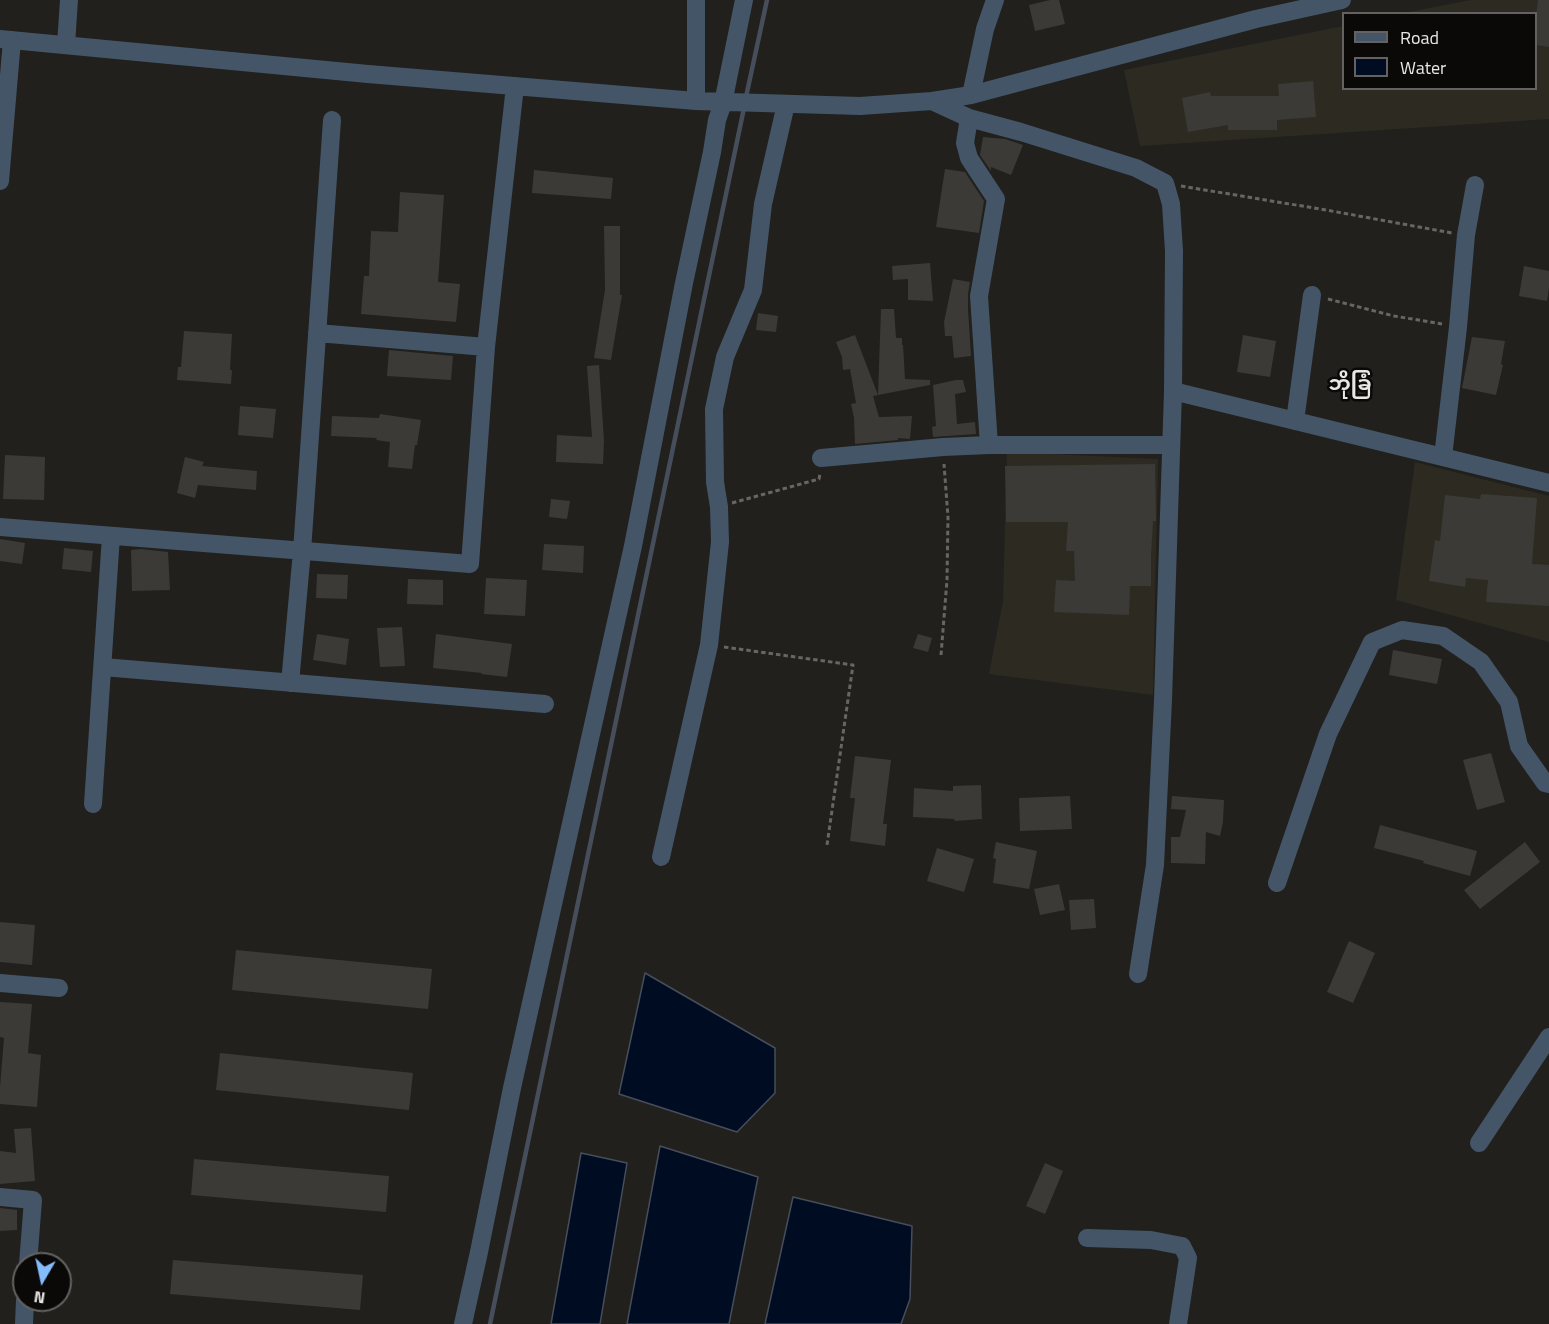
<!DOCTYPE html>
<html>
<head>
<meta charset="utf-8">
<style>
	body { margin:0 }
	#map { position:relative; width:1549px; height:1324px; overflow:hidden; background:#21201c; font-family:"Titillium Web",sans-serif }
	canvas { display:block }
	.legend { position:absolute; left:1342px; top:12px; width:195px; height:78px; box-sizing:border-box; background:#0a0908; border:2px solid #636260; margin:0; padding:8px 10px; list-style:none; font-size:18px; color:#e8e7e5 }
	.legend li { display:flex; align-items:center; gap:12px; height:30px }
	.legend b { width:30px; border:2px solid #636260 }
	.north { position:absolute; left:12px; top:1252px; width:60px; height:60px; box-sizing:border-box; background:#0a0908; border:2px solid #636260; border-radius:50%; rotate:189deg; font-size:16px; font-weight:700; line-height:24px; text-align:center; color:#e8e7e5 }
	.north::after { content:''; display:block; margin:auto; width:21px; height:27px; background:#84bcfb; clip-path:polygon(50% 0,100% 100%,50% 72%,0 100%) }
</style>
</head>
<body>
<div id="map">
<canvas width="1549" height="1324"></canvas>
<ul class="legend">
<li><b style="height:8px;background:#445568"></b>Road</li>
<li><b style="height:16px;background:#000c21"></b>Water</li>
</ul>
<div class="north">N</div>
</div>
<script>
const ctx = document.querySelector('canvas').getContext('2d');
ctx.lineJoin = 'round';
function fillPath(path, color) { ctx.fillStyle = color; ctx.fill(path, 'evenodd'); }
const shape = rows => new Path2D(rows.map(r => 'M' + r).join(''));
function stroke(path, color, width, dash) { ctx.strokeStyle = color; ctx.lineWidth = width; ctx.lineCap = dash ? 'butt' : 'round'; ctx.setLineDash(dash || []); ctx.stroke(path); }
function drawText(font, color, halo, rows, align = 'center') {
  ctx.font = font + ' "Titillium Web","Noto Sans Myanmar",sans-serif'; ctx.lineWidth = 5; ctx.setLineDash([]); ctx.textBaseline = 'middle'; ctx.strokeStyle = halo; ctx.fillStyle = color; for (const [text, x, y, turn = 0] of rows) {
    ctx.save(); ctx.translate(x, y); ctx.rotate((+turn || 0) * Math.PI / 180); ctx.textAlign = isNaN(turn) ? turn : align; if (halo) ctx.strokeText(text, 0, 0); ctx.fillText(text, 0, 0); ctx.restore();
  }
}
fillPath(shape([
	[1471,0,1549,0,1549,119,1140,146,1124,70,1343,26,1344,88,1536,88,1536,14,1404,13],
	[1007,452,1158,459,1153,695,989,674,1003,601],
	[1415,462,1549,496,1549,642,1396,600]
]), '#2d2a21');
const water = shape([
	[645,973,775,1048,775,1093,737,1132,619,1094,645,973],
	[660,1146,758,1177,729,1324,627,1324,660,1146],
	[581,1153,627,1163,600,1324,551,1324,581,1153],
	[793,1197,912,1226,910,1299,901,1324,765,1324,793,1197]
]);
fillPath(water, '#000c21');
stroke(water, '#464e5c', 1.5);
stroke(shape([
	[746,97,767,0],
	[490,1324,744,108]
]), '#464e5c', 4.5);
fillPath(shape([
	[1050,0,1059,0,1065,24,1035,31,1029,5],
	[1538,0,1549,0,1549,47,1536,45,1536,17],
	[1313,81,1316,117,1277,120,1277,130,1228,130,1228,125,1188,132,1182,98,1210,92,1211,96,1279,96,1278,84],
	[983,137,1005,139,1023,145,1011,175,991,167,991,171,980,155],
	[945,169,965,172,984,201,979,233,936,227],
	[534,170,613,178,611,199,532,193],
	[400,192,444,195,438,282,460,284,456,322,361,314,364,276,369,276,371,231,398,232],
	[604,226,620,226,620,295,622,295,611,360,594,358,605,290],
	[930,263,933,301,908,300,908,279,893,280,892,266],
	[1524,266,1549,271,1549,288,1547,301,1519,296],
	[953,279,970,282,968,294,968,309,971,356,954,358,952,336,945,336,944,322],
	[881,309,894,309,896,338,902,338,902,345,903,345,905,379,930,380,930,385,878,395],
	[758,313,778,316,776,332,756,330],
	[184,331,232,334,230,370,232,370,231,384,177,380,178,367,181,367],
	[855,335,878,395,873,396,879,417,912,416,910,439,898,438,898,440,855,444,854,418,851,404,856,403,850,369,843,370,842,357,836,342],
	[1243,335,1276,341,1270,377,1237,372],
	[1472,337,1505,341,1501,364,1503,365,1496,395,1462,388],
	[389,350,453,356,451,380,387,376],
	[599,365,604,441,603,464,556,462,557,435,592,437,587,366],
	[956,380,963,380,966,392,955,394,957,424,975,422,976,434,933,437,932,427,936,426,933,385],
	[240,406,276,409,273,438,238,435],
	[380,414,421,420,417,445,415,445,412,469,388,467,390,442,376,440,377,438,331,436,332,416,379,418],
	[5,455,45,457,44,500,3,499],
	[185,457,204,462,202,466,257,471,256,490,198,485,195,498,177,493],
	[1155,464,1156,521,1153,521,1151,555,1151,586,1130,586,1129,615,1054,612,1056,580,1075,581,1074,551,1066,551,1068,522,1006,522,1005,466],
	[1481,494,1537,498,1532,564,1549,565,1549,606,1486,602,1488,580,1466,578,1465,587,1429,581,1435,540,1440,541,1445,495,1480,499],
	[551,499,570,501,567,519,549,517],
	[0,539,25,543,22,564,0,561],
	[544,544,584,546,583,573,542,570],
	[64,548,93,551,91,572,62,569],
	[141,549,168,552,170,590,132,591,131,550],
	[317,574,348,575,347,599,316,598],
	[486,578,527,580,525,616,484,614],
	[408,579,443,580,443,605,407,604],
	[402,627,405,666,380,667,377,628],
	[317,634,349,639,346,665,313,660],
	[436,634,512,644,507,677,481,674,482,673,433,668],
	[918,634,932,638,928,652,913,648],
	[1393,650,1442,659,1437,684,1389,675],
	[1491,753,1505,802,1477,810,1463,760],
	[855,756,891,760,883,824,887,824,885,846,850,841,855,798,850,798],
	[981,785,982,819,955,821,954,819,913,817,914,788,953,791,953,786],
	[1070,796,1072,829,1020,831,1019,798],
	[1172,796,1224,800,1223,822,1220,836,1206,832,1205,864,1171,863,1171,837,1180,837,1186,810,1171,809],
	[1380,825,1477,851,1470,876,1423,863,1424,861,1374,848],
	[996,842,1037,851,1029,889,993,883,996,859,993,858],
	[1525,842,1540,862,1480,909,1464,890],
	[937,848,974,859,964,892,927,881],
	[1059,884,1065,910,1040,915,1034,889],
	[1094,899,1096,928,1071,930,1069,900],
	[0,922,35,925,32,965,0,962],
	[1349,941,1375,953,1353,1003,1327,992],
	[236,950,432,969,428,1009,232,990],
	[0,1002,32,1004,28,1053,41,1055,37,1107,0,1104,0,1087,4,1038,0,1037],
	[220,1053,413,1073,409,1110,216,1090],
	[31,1128,35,1181,0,1184,0,1151,16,1153,14,1129],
	[194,1159,389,1176,386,1212,191,1195],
	[1045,1163,1063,1171,1045,1214,1026,1206],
	[0,1208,17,1210,17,1230,0,1231],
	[173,1260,363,1275,360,1310,170,1294]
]), '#3b3a37');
stroke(shape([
	[1181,186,1326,210,1452,233],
	[1328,299,1394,316,1442,324],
	[732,503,819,479,820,474],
	[724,647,853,665,827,845],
	[941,655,947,580,948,517,944,464]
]), '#676663', 3, [4.5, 3]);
stroke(shape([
	[696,0,696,101],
	[0,39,368,74,696,101,860,106,932,101,971,95,1256,19,1342,0],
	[66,45,69,0],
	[971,95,985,29,995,0],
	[932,101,969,118,1021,132,1136,168,1165,183,1171,204,1174,251,1173,391,1163,700,1155,865,1138,974],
	[969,118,965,143,969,158,996,199,979,296,989,445],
	[0,181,12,40],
	[317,333,486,347],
	[1173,391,1549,483],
	[1295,421,1312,295],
	[1443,457,1458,327,1466,235,1475,185],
	[821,458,943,447,989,445,1170,445],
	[0,527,470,564,486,347,515,86],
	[103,667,545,704],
	[290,683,302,551,332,120],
	[93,804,111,536],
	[661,857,709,645,720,542,719,507,715,482,714,409,725,357,753,290,763,204,786,104],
	[1277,883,1328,734,1372,642,1402,630,1443,636,1481,662,1509,702,1519,746,1545,783,1549,784],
	[0,983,59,988],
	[1479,1143,1549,1037],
	[0,1197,33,1200,28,1264],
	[1087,1238,1151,1240,1182,1246,1188,1258,1178,1324],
	[24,1324,25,1300],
	[463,1324,479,1252,512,1088,633,546,684,283,712,152,717,120,723,103,744,0]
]), '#445568', 18);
drawText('bold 20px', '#e8e7e5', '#0a0908', [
	["ဘိုခြံ",1350,385]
]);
</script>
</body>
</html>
